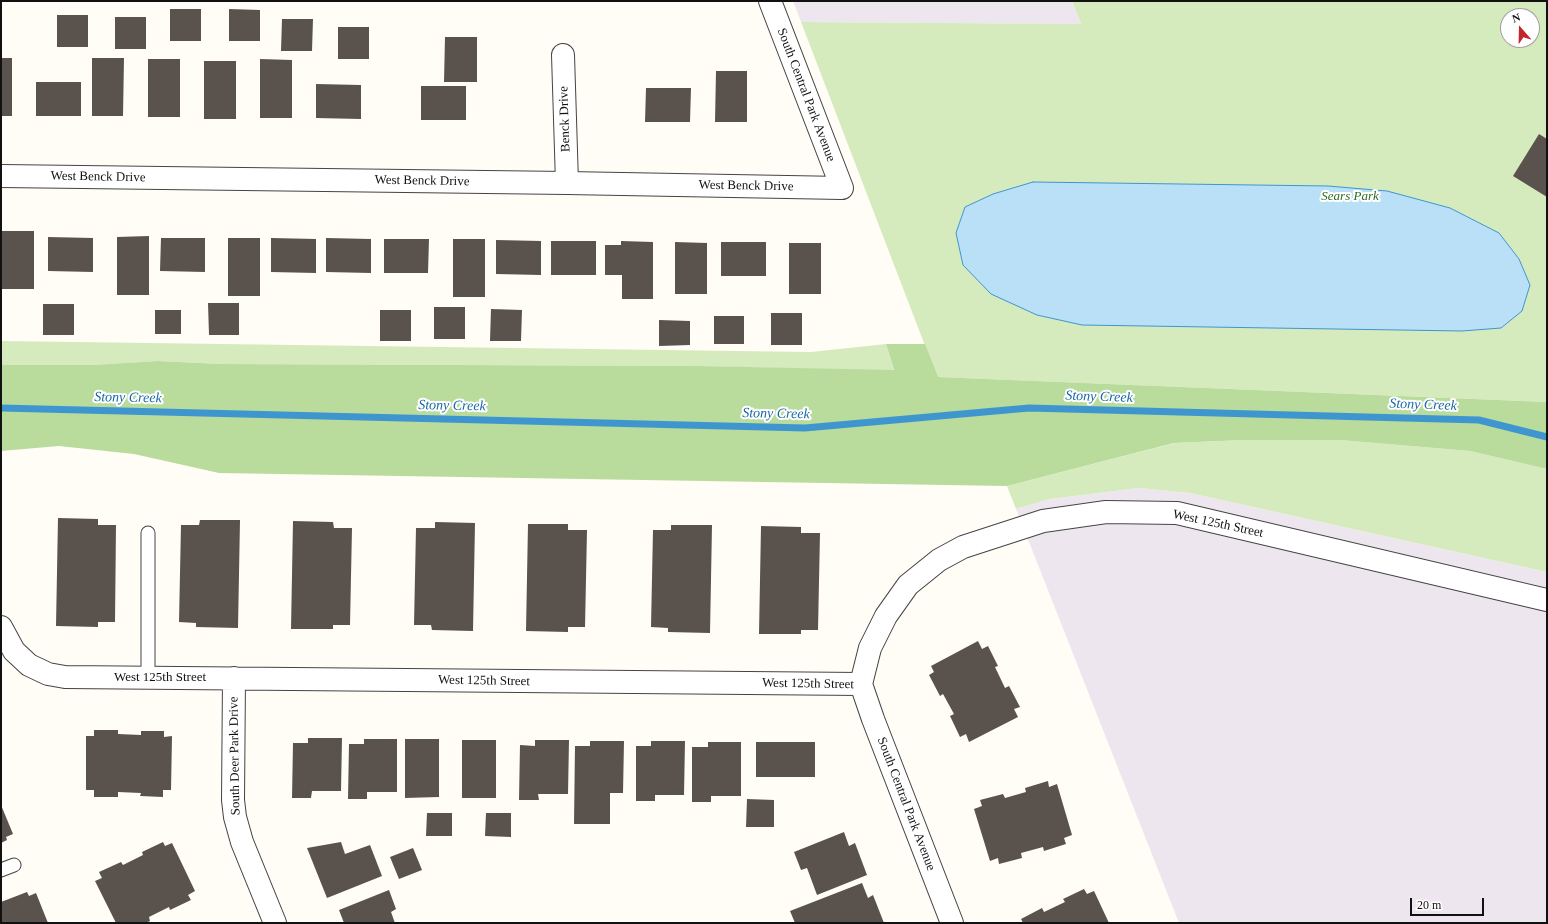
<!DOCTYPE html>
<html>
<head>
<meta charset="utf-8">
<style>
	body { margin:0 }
	#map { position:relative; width:1548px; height:924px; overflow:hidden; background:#fffdf5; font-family:"Times New Roman",serif }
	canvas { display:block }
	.frame { position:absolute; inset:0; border:2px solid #111; pointer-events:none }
	.north { position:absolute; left:1500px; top:8px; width:40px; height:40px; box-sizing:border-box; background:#fff; border:1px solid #a0a0a0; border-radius:50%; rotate:340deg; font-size:11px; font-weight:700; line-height:16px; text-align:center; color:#111 }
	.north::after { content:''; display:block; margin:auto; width:14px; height:18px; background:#c4262e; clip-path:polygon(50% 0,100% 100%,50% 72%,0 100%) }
	.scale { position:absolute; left:1410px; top:898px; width:74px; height:18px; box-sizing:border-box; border:2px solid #111; border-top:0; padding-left:5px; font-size:12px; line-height:14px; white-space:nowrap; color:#111; -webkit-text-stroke:3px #fff; paint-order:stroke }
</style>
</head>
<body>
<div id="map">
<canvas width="1548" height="924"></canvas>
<div class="frame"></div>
<div class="north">N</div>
<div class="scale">20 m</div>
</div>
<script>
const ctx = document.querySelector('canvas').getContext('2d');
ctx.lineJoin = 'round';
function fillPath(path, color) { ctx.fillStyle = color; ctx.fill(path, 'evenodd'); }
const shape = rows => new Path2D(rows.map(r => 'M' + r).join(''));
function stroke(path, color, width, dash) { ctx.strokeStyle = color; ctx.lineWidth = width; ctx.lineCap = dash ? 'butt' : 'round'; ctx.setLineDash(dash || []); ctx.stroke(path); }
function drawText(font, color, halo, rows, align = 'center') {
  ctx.font = font + ' "Times New Roman",serif'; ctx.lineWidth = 4; ctx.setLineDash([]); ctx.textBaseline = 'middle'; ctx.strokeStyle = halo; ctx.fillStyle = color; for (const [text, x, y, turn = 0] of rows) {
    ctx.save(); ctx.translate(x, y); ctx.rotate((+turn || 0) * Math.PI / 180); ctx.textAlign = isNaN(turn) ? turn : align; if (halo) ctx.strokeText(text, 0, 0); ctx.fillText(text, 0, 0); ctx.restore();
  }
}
fillPath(shape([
	[793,1,1072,1,1081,24,801,22],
	[1139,488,1190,493,1547,572,1547,923,1179,923,1016,509,1050,499]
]), '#eee6ef');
fillPath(shape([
	[1072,1,1547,1,1547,402,937,377,801,22,1081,24],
	[1508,16,1532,16,1532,40,1508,40],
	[1,341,811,352,886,344,894,371,700,366,221,364,158,361,92,365,1,365],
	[1243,440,1340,440,1470,451,1547,469,1547,572,1190,493,1139,488,1050,499,1016,509,1007,486,1175,443]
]), '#d5ebbd');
fillPath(shape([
	[886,344,925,344,938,377,1547,402,1547,469,1470,451,1340,440,1243,440,1174,443,1007,486,219,473,134,454,59,446,1,451,1,365,92,365,158,361,221,364,700,366,894,370]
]), '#b9dc9c');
const water = shape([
	[1033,182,1328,186,1387,191,1450,208,1499,233,1519,259,1530,285,1522,311,1501,328,1462,331,1082,325,1037,315,991,294,963,265,956,233,965,207,993,194,1033,182]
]);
fillPath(water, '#b9e0f7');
stroke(water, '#3f96cf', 1);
stroke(shape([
	[1,408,805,428,1029,408,1479,420,1547,437]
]), '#3f96cf', 7);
fillPath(shape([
	[170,9,201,9,201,41,170,41],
	[229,9,260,10,260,41,229,41],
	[57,15,88,15,88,47,57,47],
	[115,17,146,17,146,49,115,49],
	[282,19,313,19,312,51,281,51],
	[338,27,369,27,369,59,338,59],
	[445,37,477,37,477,82,444,82],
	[1,58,12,58,12,116,1,116],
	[92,58,124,58,123,116,92,116],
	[148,59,180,59,180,117,148,117],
	[260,59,292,60,292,118,260,118],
	[204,61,236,61,236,119,204,119],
	[716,71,747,71,747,122,715,122],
	[36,82,81,82,81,116,36,116],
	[316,84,361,85,361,119,316,118],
	[421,86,466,86,466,120,421,120],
	[646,88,691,88,690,122,645,122],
	[1539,134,1547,139,1547,197,1513,176],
	[2,231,34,231,34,289,2,289],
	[149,236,149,295,117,295,117,237],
	[48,237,93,238,93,272,48,271],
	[161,238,205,238,205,272,160,271],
	[228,238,260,238,260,296,228,296],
	[271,238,316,239,316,273,271,272],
	[326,238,371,239,371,273,326,272],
	[384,239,429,239,428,273,384,273],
	[453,239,485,239,485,297,453,297],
	[496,240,541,241,541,275,496,274],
	[551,241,596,241,596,275,551,275],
	[621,241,653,242,653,299,622,299,622,275,605,275,605,245,621,245],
	[675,242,707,243,707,294,675,294],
	[721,242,766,242,766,276,721,276],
	[789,243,821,243,821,294,789,294],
	[208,303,239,303,239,335,209,335],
	[43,304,74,304,74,335,43,335],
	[434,307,465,307,465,339,434,339],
	[491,309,522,310,521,341,490,341],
	[155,310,181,310,181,334,155,334],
	[380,310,411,310,411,341,380,341],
	[771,313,802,313,802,345,771,345],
	[714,316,744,316,744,344,714,344],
	[659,320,690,321,690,345,659,346],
	[58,518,98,519,98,525,116,525,115,622,98,622,98,627,56,626],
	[200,520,240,520,238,628,196,627,196,623,179,622,181,525,199,525],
	[293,521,333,522,334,528,352,528,350,625,333,625,333,629,291,629],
	[435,522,475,523,473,631,432,630,431,625,414,625,416,528,435,528],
	[528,524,568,524,568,530,587,530,585,627,568,627,568,632,526,631],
	[671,525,712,525,710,633,668,632,668,628,651,627,653,530,671,530],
	[761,526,801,527,801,533,820,533,818,630,801,630,801,634,759,634],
	[978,641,982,649,988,646,998,666,995,667,1005,688,1009,686,1020,707,1014,709,1018,717,969,742,966,734,960,737,950,716,954,714,943,694,940,696,929,675,934,672,931,666],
	[94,730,118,730,118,734,141,735,141,731,164,731,164,737,172,736,171,790,163,790,163,797,140,796,141,793,118,792,118,797,94,797,94,790,86,790,86,736,94,736],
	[308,738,342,738,341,791,312,791,311,798,292,798,293,743,308,743],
	[364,739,397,739,397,792,367,792,367,799,348,799,349,744,364,744],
	[405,739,439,739,439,797,405,798],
	[462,740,496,740,496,798,462,798],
	[535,740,569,740,568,794,538,794,539,800,519,800,520,745,535,746],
	[590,741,624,741,623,793,610,793,610,824,574,824,575,746,590,746],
	[651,741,685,741,684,795,655,795,655,801,636,801,636,746,651,746],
	[708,742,741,742,741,796,711,796,711,802,692,802,692,747,708,747],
	[756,742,815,742,815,777,756,777],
	[1048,781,1049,787,1057,784,1072,835,1064,838,1066,844,1044,851,1043,847,1021,853,1022,858,999,864,998,858,990,861,974,809,982,806,980,800,1003,794,1005,798,1026,792,1025,788],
	[747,799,774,800,774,827,746,827],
	[1,805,13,834,6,837,7,840,1,843],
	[427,813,452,813,452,836,426,836],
	[486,813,511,813,511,837,485,836],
	[844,832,849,846,855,843,867,875,817,895,807,868,801,870,794,852],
	[163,842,165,846,172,843,195,891,188,895,191,900,170,910,169,907,149,917,150,921,146,923,116,923,95,881,102,878,99,872,121,862,123,865,143,855,142,852],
	[341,842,345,854,370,845,382,876,327,898,307,848],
	[413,848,422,870,399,879,390,857],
	[862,883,868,898,873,895,884,923,795,923,790,911],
	[1084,889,1087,894,1094,891,1109,923,1023,923,1021,919,1042,908,1044,912,1065,902,1063,899],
	[389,890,396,909,391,912,395,923,344,923,339,910],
	[27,892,29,896,36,893,48,923,1,923,1,902]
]), '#5a524d');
const service = shape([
	[148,678,148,533],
	[1,870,14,865]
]);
const minor = shape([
	[563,55,567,183],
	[1,176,567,183,842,188,770,1],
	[1,627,14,651,29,665,48,674,65,677,861,684],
	[234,678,233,800,235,817,242,842,275,923],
	[861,684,870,648,886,616,908,585,939,560,963,547,1043,521,1106,512,1177,513,1547,600],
	[861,684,873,719,952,923]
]);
stroke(service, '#444', 15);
stroke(minor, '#444', 24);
stroke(service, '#fff', 13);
stroke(minor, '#fff', 22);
drawText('13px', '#111', '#fff', [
	["South Central Park Avenue",806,95,69],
	["Benck Drive",565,119,-92],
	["West Benck Drive",98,177,1],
	["West Benck Drive",422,181,1],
	["West Benck Drive",746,186,1],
	["West 125th Street",1218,524,12],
	["West 125th Street",160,678],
	["West 125th Street",484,681,1],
	["West 125th Street",808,684,1],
	["South Deer Park Drive",235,756,-91],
	["South Central Park Avenue",906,804,69]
]);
drawText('italic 13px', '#2f6b1f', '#fff', [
	["Sears Park",1350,197]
]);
drawText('italic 14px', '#1768a6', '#fff', [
	["Stony Creek",1099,397,2],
	["Stony Creek",128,398,1],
	["Stony Creek",1423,405,2],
	["Stony Creek",452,406,1],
	["Stony Creek",776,414,1]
]);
</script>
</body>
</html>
